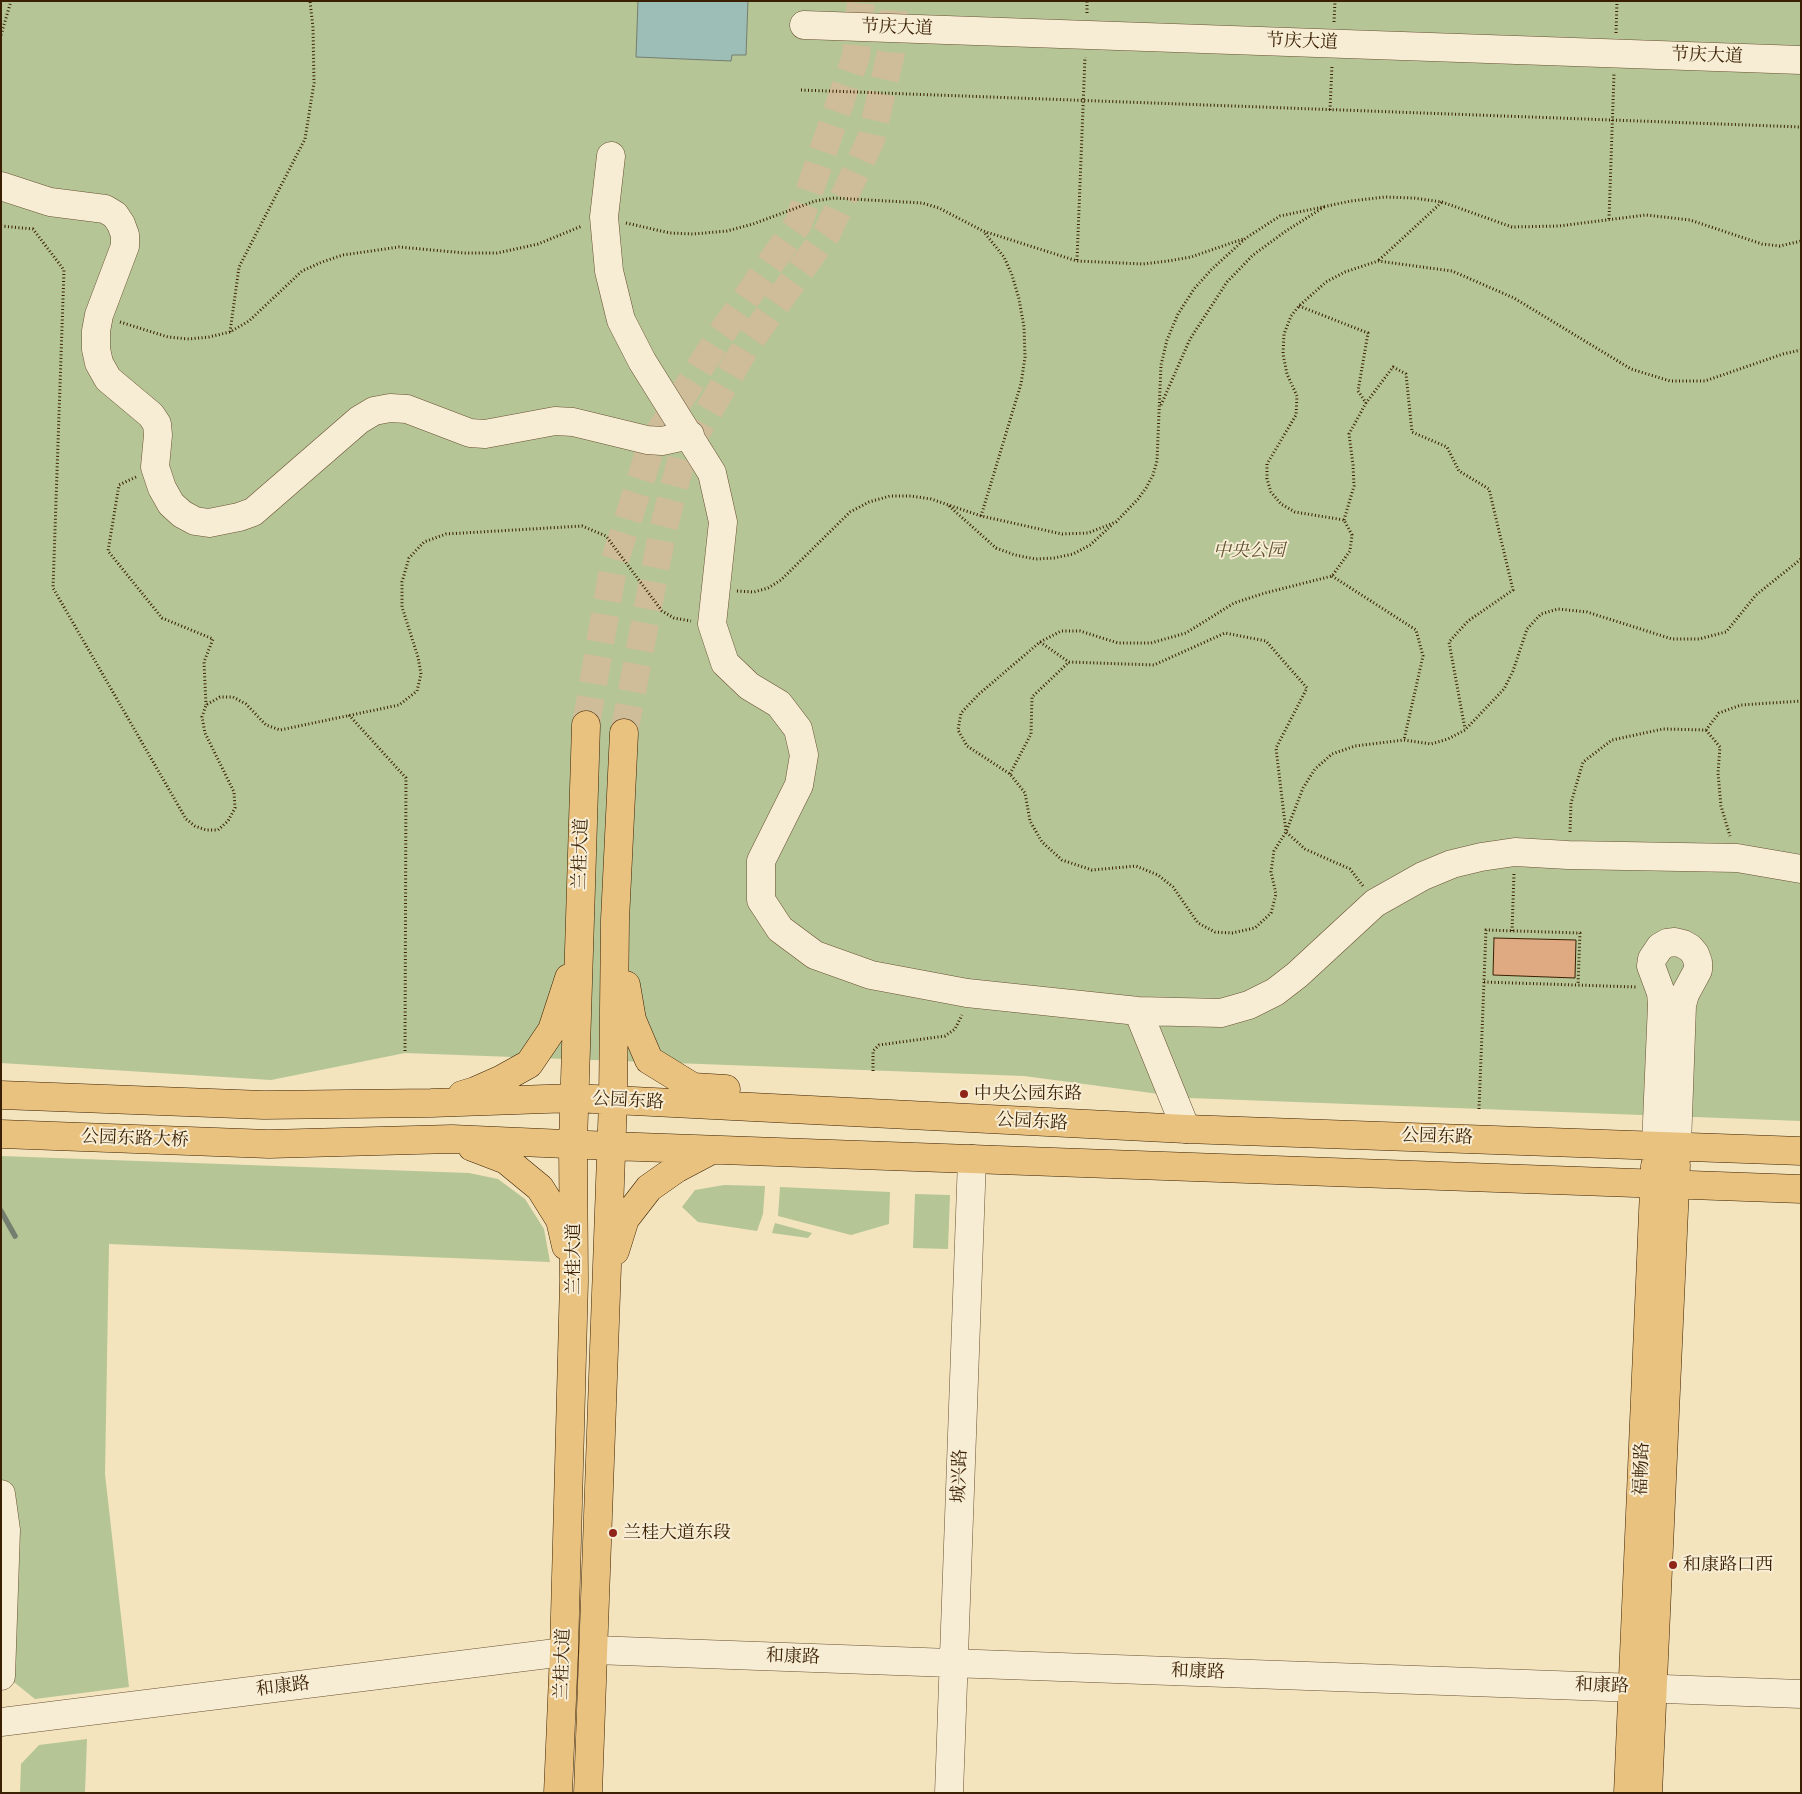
<!DOCTYPE html>
<html>
<head>
<meta charset="utf-8">
<style>
	body { margin:0 }
	#map { position:relative; width:1802px; height:1794px; overflow:hidden; background:#f3e4be; font-family:"Old Standard TT",serif }
	canvas { display:block }
	.frame { position:absolute; inset:0; border:2px solid #3a1f02; pointer-events:none }
</style>
</head>
<body>
<div id="map">
<canvas width="1802" height="1794"></canvas>
<div class="frame"></div>
</div>
<script>
const ctx = document.querySelector('canvas').getContext('2d');
ctx.lineJoin = 'round';
function fillPath(path, color) { ctx.fillStyle = color; ctx.fill(path, 'evenodd'); }
const shape = rows => new Path2D(rows.map(r => 'M' + r).join(''));
function stroke(path, color, width, dash) { ctx.strokeStyle = color; ctx.lineWidth = width; ctx.lineCap = dash ? 'butt' : 'round'; ctx.setLineDash(dash || []); ctx.stroke(path); }
function drawText(font, color, halo, rows, align = 'center') {
  ctx.font = font + ' "Old Standard TT","Noto Serif SC",serif'; ctx.lineWidth = 4; ctx.setLineDash([]); ctx.textBaseline = 'middle'; ctx.strokeStyle = halo; ctx.fillStyle = color; for (const [text, x, y, turn = 0] of rows) {
    ctx.save(); ctx.translate(x, y); ctx.rotate((+turn || 0) * Math.PI / 180); ctx.textAlign = isNaN(turn) ? turn : align; if (halo) ctx.strokeText(text, 0, 0); ctx.fillText(text, 0, 0); ctx.restore();
  }
}
fillPath(shape([
	[1,1,1801,1,1801,1121,1189,1098,1024,1076,405,1053,271,1080,1,1063],
	[1,1156,469,1173,498,1179,525,1199,544,1229,550,1262,109,1244,105,1474,129,1687,35,1699,15,1683,1,1683],
	[724,1185,765,1186,763,1214,757,1231,698,1222,682,1207,695,1190],
	[780,1187,890,1192,889,1224,851,1235,778,1216],
	[915,1194,950,1195,948,1249,913,1248],
	[775,1223,812,1233,808,1238,772,1233],
	[87,1739,85,1793,20,1793,21,1764,39,1745]
]), '#b5c596');
const water = shape([
	[638,1,748,1,746,55,732,55,731,61,636,57,638,1]
]);
fillPath(water, '#9dbeb7');
stroke(water, '#757e6f', 1);
stroke(shape([
	[1,1211,15,1236]
]), '#757e6f', 5.5);
const building = shape([
	[1494,938,1576,940,1575,978,1493,975,1494,938]
]);
fillPath(building, '#dfaa82');
stroke(building, '#3a1f02', 1);
stroke(shape([
	[586,725,614,563,652,444,719,337,798,224,856,56,861,1],
	[624,733,662,534,682,457,747,345,827,233,871,139,891,53,894,1]
]), '#cebd98', 28, [28, 14]);
const minor = shape([
	[804,25,1801,60],
	[611,156,604,217,609,271,621,320,642,361,712,473,723,522,712,624,725,663,749,686,779,704,798,729,804,755,799,785,761,861,761,900,780,929,815,955,871,975,967,993,1138,1011,1221,1013,1249,1005,1275,992,1297,975,1375,903,1423,876,1452,864,1481,857,1515,852,1568,855,1737,858,1801,869],
	[1,186,50,202,105,209,115,215,121,224,125,235,125,246,99,315,96,331,96,349,99,363,108,379,151,415,157,424,158,435,155,467,162,488,171,504,182,514,195,521,209,523,239,517,253,512,359,420,374,411,390,408,407,409,470,433,485,434,555,421,573,422,647,440,662,441,690,435],
	[1138,1011,1186,1129],
	[1656,1145,1662,1004,1661,993,1651,966,1652,959,1660,947,1667,943,1675,942,1683,944,1690,948,1695,954,1698,962,1698,970,1685,994,1682,1005,1677,1145],
	[1,1494,6,1530,1,1676],
	[594,1650,1801,1694],
	[1,1722,564,1652],
	[949,1793,972,1159]
]);
const major = shape([
	[626,985,632,1020,649,1060,693,1087,726,1089],
	[1,1095,264,1105,431,1103,574,1098,1186,1129,1801,1151],
	[462,1095,475,1091,502,1079,529,1064,552,1030,569,978],
	[1,1134,269,1144,452,1139,611,1146,1801,1189],
	[472,1147,506,1160,540,1188,560,1220,566,1246],
	[615,1251,625,1219,649,1188,676,1169,710,1151],
	[558,1793,564,1652,574,1281,573,1144,586,725],
	[588,1793,613,1100,615,920,624,733],
	[1628,1793,1655,1166],
	[1648,1793,1676,1165]
]);
stroke(minor, '#685031', 29);
stroke(major, '#3a1f02', 29);
stroke(shape([
	[1087,13,1087,1],
	[1334,22,1335,1],
	[1616,33,1617,1],
	[1,35,11,1],
	[801,90,1801,127],
	[1330,110,1332,65],
	[1609,219,1614,74],
	[626,223,670,233,693,234,727,231,753,224,815,201,834,198,922,203,939,208,983,231,1077,261,1143,264,1168,261,1191,257,1243,239],
	[1,226,33,229,64,270,53,588,186,819,195,826,206,830,218,830,228,821,235,808,234,792,205,733,202,717,206,705,220,697,233,697,246,704,266,725,280,730,399,705,417,691,421,674,418,657,402,607,402,582,409,558,424,542,446,534,582,526,606,536,662,611,674,618,691,621],
	[1077,260,1085,57],
	[1379,260,1442,202],
	[1299,306,1368,333,1358,391,1366,403],
	[120,322,168,337,189,339,209,337,230,332,249,321,302,271,322,262,343,255,399,247,465,253,497,253,538,244,582,226],
	[230,332,239,267,305,139,314,83,313,28,310,1],
	[1801,350,1783,354,1705,381,1670,381,1631,369,1514,298,1452,271,1378,261,1345,272,1326,282,1299,306,1291,316,1284,334,1283,354,1287,374,1297,396,1296,415,1267,464,1267,479,1271,492,1281,504,1295,512,1344,520,1352,535,1350,551,1332,576,1265,593,1234,603,1186,633,1151,643,1118,643,1080,631,1061,631,1040,642,979,694,961,713,958,730,967,746,1010,774,1025,793,1030,821,1042,842,1062,860,1092,870,1136,866,1158,875,1173,887,1198,923,1215,932,1232,933,1255,928,1271,913,1276,894,1271,872,1274,851,1286,832,1303,788,1315,769,1332,754,1355,746,1404,740,1431,744,1448,739,1465,730,1504,689,1513,671,1527,629,1541,614,1558,609,1587,612,1672,639,1699,639,1726,632,1756,595,1801,559],
	[1161,405,1190,339,1227,282,1253,255,1286,231,1324,207],
	[136,477,119,485,108,551,162,618,213,639,204,662,206,705],
	[949,506,996,548,1015,555,1035,559,1054,558,1073,554,1090,545,1113,524],
	[981,516,1021,384,1025,357,1024,327,1019,299,1012,275,1004,257,984,232],
	[1344,520,1354,486,1353,465,1349,434,1366,403,1393,367,1406,374,1412,432,1447,447,1459,471,1489,489,1513,590,1468,621,1449,642,1465,729],
	[1332,576,1416,630,1423,656,1404,740],
	[737,591,754,592,768,588,781,580,850,512,869,502,890,496,911,496,931,499,981,516,1062,534,1088,533,1116,522,1138,499,1146,488,1153,475,1157,461,1161,365,1167,340,1178,314,1194,289,1211,270,1246,238,1280,216,1351,201,1385,197,1414,198,1442,202,1512,227,1559,226,1646,215,1690,220,1762,244,1780,246,1801,241],
	[1040,642,1069,662,1154,665,1225,633,1266,641,1307,688,1276,748,1286,832,1305,849,1350,869,1363,886],
	[349,715,406,778,405,1053],
	[1706,730,1720,747,1718,773,1721,806,1730,836],
	[1010,774,1031,734,1032,697,1069,662],
	[1570,832,1571,803,1583,762,1612,740,1663,729,1706,730,1719,713,1741,705,1801,701],
	[1512,931,1514,873],
	[1484,982,1636,987],
	[873,1071,873,1051,879,1045,945,1036,955,1029,962,1015],
	[1479,1109,1486,930,1580,933,1578,985]
]), '#3a1f02', 3, [1, 2.5]);
stroke(minor, '#f7edd5', 28);
stroke(major, '#eac27f', 28);
for (const [x, y, r, color] of [
	[964,1094,5,"#8f2418"],
	[613,1533,5,"#8f2418"],
	[1673,1565,5,"#8f2418"]
]) { const dot = new Path2D(); dot.arc(x, y, r, 0, 2 * Math.PI); ctx.fillStyle = color; ctx.fill(dot); stroke(dot, '#f7edd5', 2); }
drawText('18px', '#3a1f02', '#f7edd5', [
	["节庆大道",897,28,2],
	["节庆大道",1302,42,2],
	["节庆大道",1707,56,2],
	["兰桂大道",581,854,-88],
	["公园东路",628,1101,3],
	["公园东路",1032,1122,3],
	["公园东路",1437,1137,2],
	["公园东路大桥",135,1139,2],
	["兰桂大道",574,1259,-90],
	["福畅路",1642,1469,-88],
	["城兴路",960,1476,-88],
	["和康路",793,1657,2],
	["兰桂大道",563,1664,-88],
	["和康路",1198,1672,2],
	["和康路",1602,1686,2],
	["和康路",283,1687,-7]
]);
drawText('italic 18px', '#5f512e', '#f7edd5', [
	["中央公园",1249,551]
]);
drawText('18px', '#3a1f02', '#f7edd5', [
	["中央公园东路",974,1094],
	["兰桂大道东段",623,1533],
	["和康路口西",1683,1565]
], 'left');
</script>
</body>
</html>
